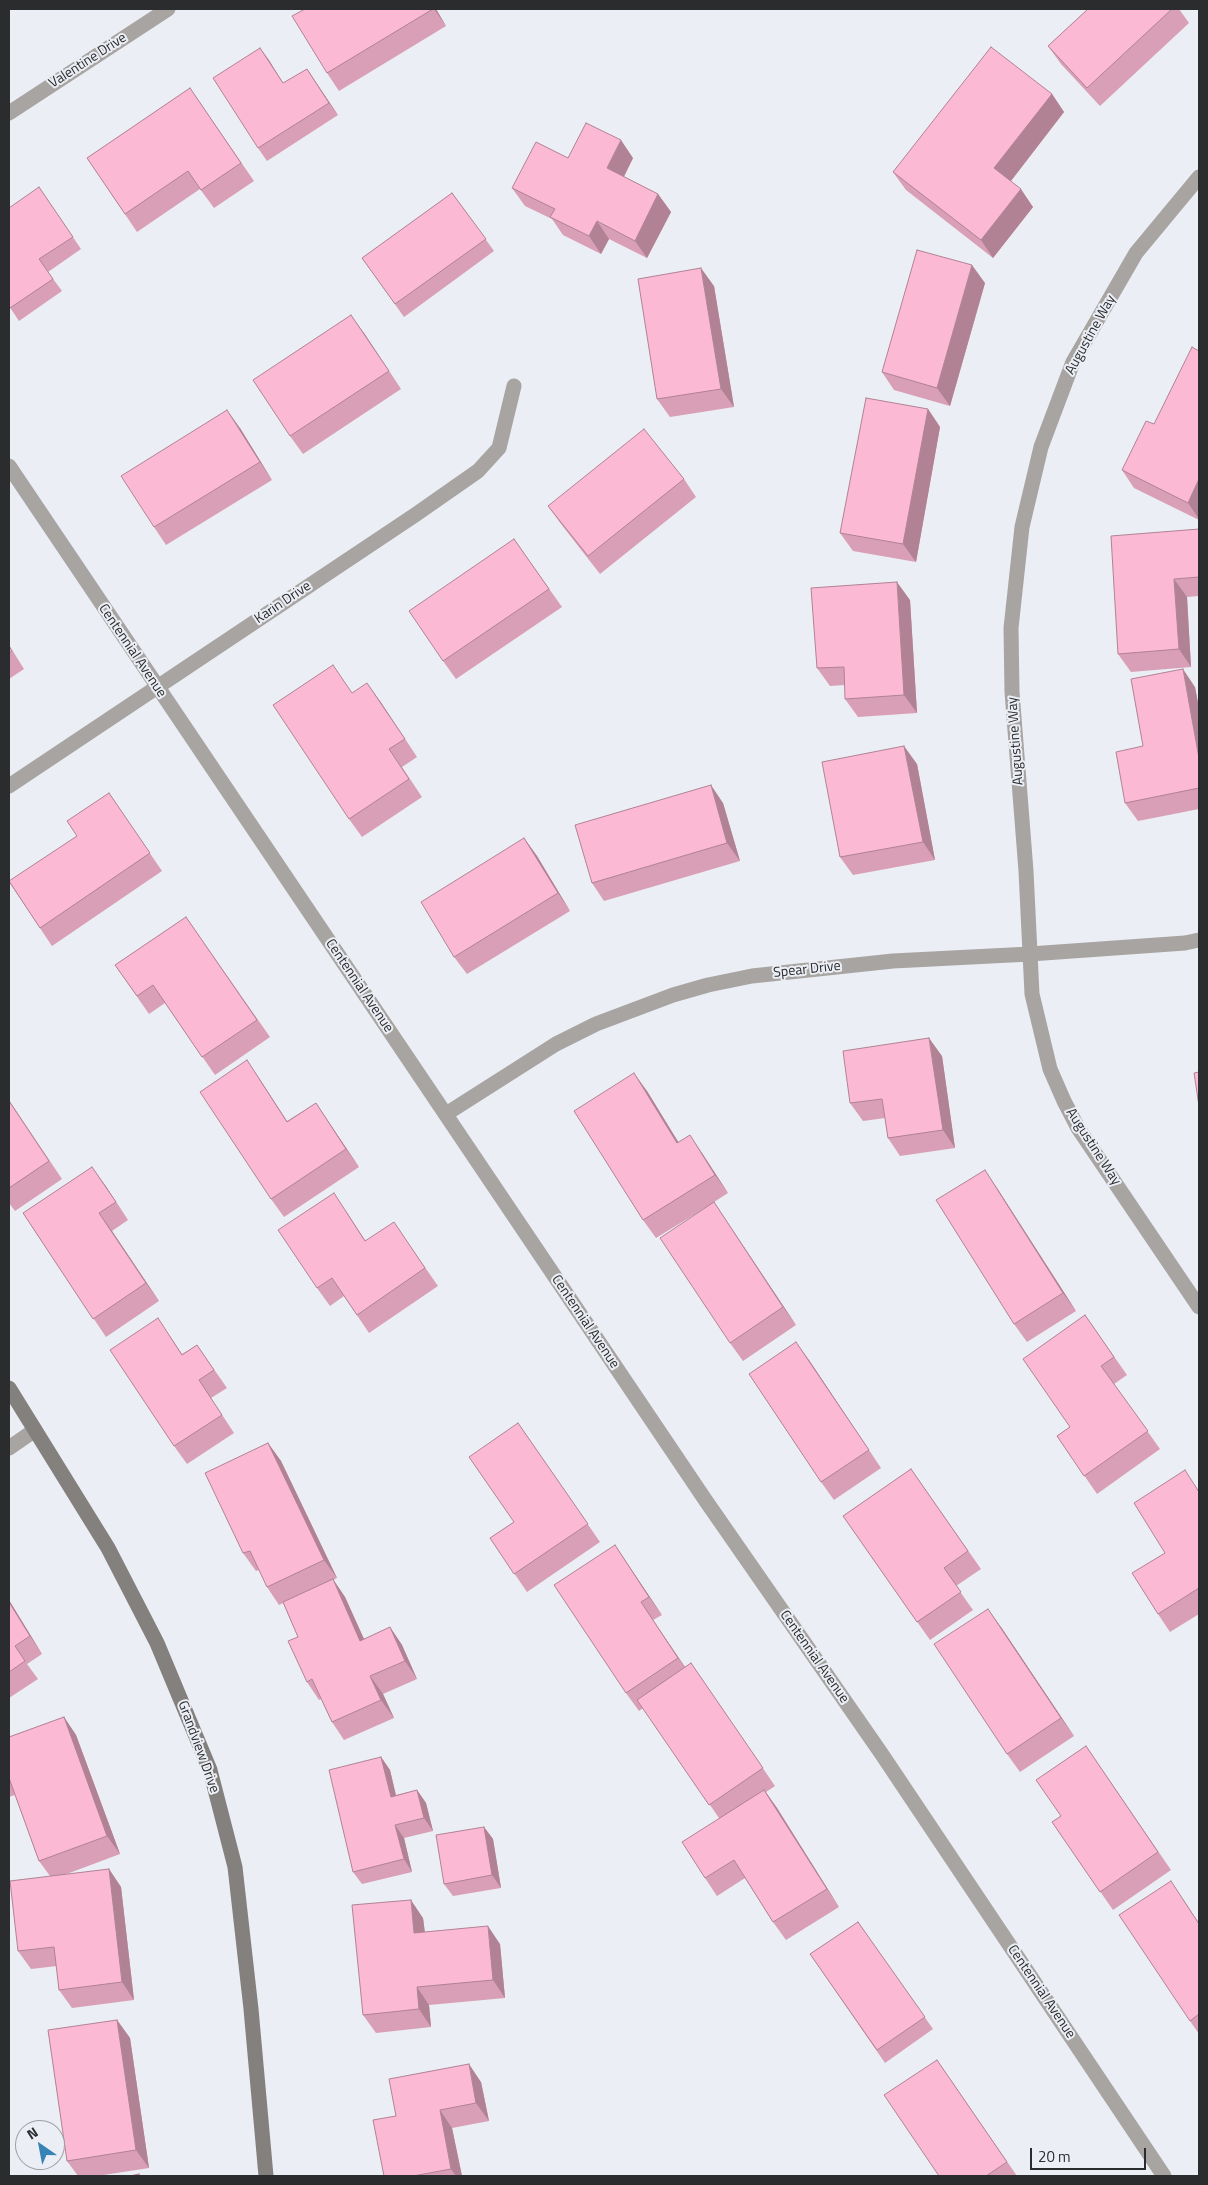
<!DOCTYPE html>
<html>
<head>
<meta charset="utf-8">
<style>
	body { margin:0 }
	#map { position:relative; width:1208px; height:2185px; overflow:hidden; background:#ebeef4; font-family:"Titillium Web",sans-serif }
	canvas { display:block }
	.frame { position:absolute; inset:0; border:10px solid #2b2c2e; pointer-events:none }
	.north { position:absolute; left:15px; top:2120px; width:50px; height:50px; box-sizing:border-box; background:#ebeef4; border:1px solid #9ea0a5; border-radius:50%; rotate:327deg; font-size:14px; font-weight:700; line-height:20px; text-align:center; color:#2b2c2e }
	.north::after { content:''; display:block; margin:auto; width:18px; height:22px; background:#3683b5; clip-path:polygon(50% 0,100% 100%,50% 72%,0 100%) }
	.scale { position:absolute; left:1030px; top:2148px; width:116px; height:22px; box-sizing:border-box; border:2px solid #2b2c2e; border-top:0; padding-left:6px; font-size:15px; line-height:18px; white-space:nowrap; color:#2b2c2e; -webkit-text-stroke:4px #ebeef4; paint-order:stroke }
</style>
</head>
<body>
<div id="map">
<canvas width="1208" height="2185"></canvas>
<div class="frame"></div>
<div class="north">N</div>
<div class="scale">20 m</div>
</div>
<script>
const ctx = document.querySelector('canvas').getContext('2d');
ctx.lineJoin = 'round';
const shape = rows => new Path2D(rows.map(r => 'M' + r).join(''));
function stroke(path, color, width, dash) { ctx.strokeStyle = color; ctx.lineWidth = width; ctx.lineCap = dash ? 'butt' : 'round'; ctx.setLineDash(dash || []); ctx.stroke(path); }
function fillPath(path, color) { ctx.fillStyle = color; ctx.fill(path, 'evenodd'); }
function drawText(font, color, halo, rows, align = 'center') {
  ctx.font = font + ' "Titillium Web",sans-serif'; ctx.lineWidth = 4; ctx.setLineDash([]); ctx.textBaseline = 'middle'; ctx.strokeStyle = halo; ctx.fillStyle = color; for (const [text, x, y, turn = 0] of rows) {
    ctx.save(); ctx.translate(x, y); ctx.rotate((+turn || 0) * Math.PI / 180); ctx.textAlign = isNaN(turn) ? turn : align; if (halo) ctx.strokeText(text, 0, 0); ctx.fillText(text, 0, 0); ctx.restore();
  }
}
stroke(shape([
	[9,113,168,9],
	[1199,177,1136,253,1073,362,1041,447,1022,527,1011,628,1012,692,1026,871,1032,994,1050,1069,1064,1101,1078,1128,1199,1307],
	[9,466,706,1501,881,1753,1164,2176],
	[9,786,415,515,478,471,499,448,514,386],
	[446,1114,556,1044,596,1024,673,995,708,985,752,976,893,961,1030,954,1185,943,1199,940],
	[9,1448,35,1430]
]), '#a7a4a2', 15);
stroke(shape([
	[9,1388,108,1548,157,1643,210,1770,235,1867,251,2009,266,2176]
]), '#84807d', 15);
fillPath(shape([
	[305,9,436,9,446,26,339,91,327,73],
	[1088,9,1179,9,1189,23,1100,106,1061,64,1048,46],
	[260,48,283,83,307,69,338,115,267,161,258,148],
	[190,88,254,181,214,208,200,189,137,232,87,158],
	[1052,94,1064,112,1011,181,1033,207,993,258,906,190,893,172],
	[568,158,633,158,624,177,658,194,671,212,647,258,609,239,601,254,563,235,552,219,525,206,512,188],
	[39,187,81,249,48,272,62,291,19,321,9,306],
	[452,193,494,251,404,317,362,258],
	[985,283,950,406,894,390,882,372],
	[714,286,734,407,670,417,657,399],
	[364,333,401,389,303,454,290,436],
	[1199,351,1199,520,1134,488,1122,470,1154,424],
	[928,409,940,427,916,562,853,551,840,533],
	[240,428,272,480,166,545,154,527],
	[684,479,696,497,600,574,561,524,548,506],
	[1199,529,1199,596,1187,597,1191,667,1131,672,1118,654],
	[514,539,562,607,456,679,443,661],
	[910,600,917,713,858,717,845,699,845,685,830,686,817,668],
	[9,645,24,669,9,679],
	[1195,687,1199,708,1199,809,1138,821,1125,803,1143,746],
	[353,693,380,701,417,757,402,767,422,797,362,837,349,819],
	[917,764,935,860,853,875,840,857],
	[109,793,162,871,52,946,9,882,77,836],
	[723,803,740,861,604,901,592,883],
	[524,838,537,856,570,911,467,974,454,957],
	[186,917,270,1037,215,1075,165,1003,149,1014,115,965],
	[942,1056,955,1148,900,1156,888,1138,885,1118,863,1121,850,1103],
	[259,1078,287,1121,316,1103,359,1167,284,1217,271,1199],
	[647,1091,678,1142,702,1153,728,1193,714,1202,796,1325,743,1361,730,1343,705,1208,656,1238,643,1220],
	[9,1100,62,1179,15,1211,9,1203],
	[105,1185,128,1220,112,1231,159,1301,106,1337,23,1213],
	[997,1188,1076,1311,1027,1342,1014,1324],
	[346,1211,365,1240,406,1240,438,1286,369,1333,344,1296,330,1306,317,1288],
	[1085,1315,1127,1375,1114,1384,1160,1449,1097,1494,1057,1436,1070,1427],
	[170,1336,182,1354,197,1345,227,1388,211,1398,234,1433,187,1464,174,1446],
	[809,1360,881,1468,834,1500,821,1482],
	[518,1423,600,1542,527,1592,490,1538,514,1522],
	[268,1443,281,1461,337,1578,333,1580,345,1597,364,1639,390,1627,402,1645,417,1679,383,1694,394,1718,344,1740,332,1722,321,1699,319,1700,307,1682,298,1637,283,1603,279,1605,267,1587,259,1570,256,1571,243,1553],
	[911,1469,981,1569,956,1586,973,1610,930,1640,843,1516],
	[1199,1490,1199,1614,1170,1632,1158,1614,1165,1553],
	[615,1545,662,1615,653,1620,685,1667,691,1663,775,1786,766,1792,777,1808,839,1907,786,1940,773,1922,745,1878,717,1896,705,1878,719,1818,643,1708,639,1711,626,1693],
	[9,1600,42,1654,27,1664,38,1679,9,1698],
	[1001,1627,1074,1736,1020,1772,1007,1754],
	[64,1717,76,1735,120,1854,64,1875,109,1869,121,1887,134,2000,72,2008,59,1990,57,1966,31,1969,18,1951,50,1876,39,1861,15,1795,9,1797,9,1737],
	[1086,1746,1171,1870,1113,1910,1052,1822,1061,1816],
	[381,1757,390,1770,396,1795,417,1790,426,1803,433,1831,404,1838,412,1872,362,1884,353,1872],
	[484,1827,493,1839,501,1888,453,1896,444,1884],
	[1183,1899,1199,1923,1199,2034,1190,2021],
	[423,1918,425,1932,500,1944,505,1998,429,2005,431,2027,376,2033,363,2015],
	[858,1922,933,2029,885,2063,810,1954],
	[117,2020,130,2038,149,2168,97,2176,78,2176,67,2161],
	[937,2060,1017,2176,939,2176],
	[481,2082,489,2121,452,2128,462,2176,384,2176,396,2116]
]), '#d99fb6');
fillPath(shape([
	[434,9,436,9,446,26],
	[260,48,269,60,291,96,283,83],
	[307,69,315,81,338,115,329,103],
	[1052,94,1064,112,1007,186,994,168],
	[621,140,633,158,619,186,607,168],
	[1021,189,1033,207,993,258,981,240],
	[658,194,671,212,647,258,635,241],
	[597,221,609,239,601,254,589,236],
	[972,265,985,283,950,406,937,388],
	[701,268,714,286,734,407,721,389],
	[351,315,364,333,401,389,389,371],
	[928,409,940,427,916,562,903,544],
	[227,410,240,428,272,480,260,462],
	[1199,479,1199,519,1188,503],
	[1174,579,1187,597,1191,667,1179,649],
	[897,582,910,600,917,713,904,695],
	[1183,669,1195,687,1199,708,1199,758],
	[367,683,380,701,417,757,405,739],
	[904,746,917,764,935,860,923,842],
	[711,785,723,803,740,861,727,843],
	[524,838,537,856,570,911,558,893],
	[929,1038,942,1056,955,1148,943,1130],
	[247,1060,259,1078,299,1140,287,1122],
	[634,1073,647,1091,690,1161,677,1143],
	[316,1103,328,1121,359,1167,346,1149],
	[690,1135,702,1153,728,1193,715,1175],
	[92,1167,105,1185,128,1220,116,1202],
	[985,1170,997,1188,1076,1311,1063,1293],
	[714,1202,796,1325,783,1307],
	[99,1213,112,1231,159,1301,146,1283],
	[796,1342,809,1360,881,1468,869,1450],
	[268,1443,281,1461,337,1578,324,1560],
	[615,1545,627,1563,662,1615,649,1597],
	[333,1579,345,1597,373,1659,360,1641],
	[9,1600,42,1654,30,1636,9,1602],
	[641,1602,653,1620,691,1676,678,1658],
	[988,1609,1001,1627,1074,1736,1061,1718],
	[390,1627,402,1645,417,1679,405,1661],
	[370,1676,383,1694,394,1718,381,1700],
	[64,1717,76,1735,120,1854,107,1836],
	[381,1757,390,1770,399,1809,391,1797],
	[417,1790,426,1803,433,1831,424,1818],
	[764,1790,777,1808,839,1907,827,1889],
	[395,1825,404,1838,412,1872,404,1859],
	[484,1827,493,1839,501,1888,492,1875],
	[109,1869,121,1887,134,2000,122,1982],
	[411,1900,423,1918,427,1951,414,1933],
	[488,1926,500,1944,505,1998,493,1980],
	[417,1987,429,2005,431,2027,419,2009],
	[117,2020,130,2038,149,2168,136,2150],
	[469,2064,481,2082,489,2121,476,2103],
	[440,2110,452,2128,462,2176,456,2176,451,2169]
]), '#b08294');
const building = shape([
	[305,9,433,9,327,73,292,16,305,9],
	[1088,9,1172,9,1087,88,1048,46,1088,9],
	[991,47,1052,94,994,168,1021,189,981,240,893,172,991,47],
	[260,48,283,83,307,69,329,103,258,148,213,78,260,48],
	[190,88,241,163,201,190,188,171,125,214,87,158,190,88],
	[586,123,621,140,607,168,658,194,635,241,597,221,589,236,550,217,555,209,512,188,536,142,568,158,586,123],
	[39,187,73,237,39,259,53,279,10,308,9,306,9,208,39,187],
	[452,193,486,239,395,304,362,258,452,193],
	[917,250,972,265,937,388,882,372,917,250],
	[701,268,721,389,657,399,638,279,701,268],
	[351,315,389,371,290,436,253,380,351,315],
	[1192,347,1199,351,1199,479,1188,503,1122,470,1146,421,1154,424,1192,347],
	[866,398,928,409,903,544,840,533,866,398],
	[227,410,260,462,154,527,121,476,227,410],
	[644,429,684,479,588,556,548,506,644,429],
	[1199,529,1199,577,1174,579,1179,649,1118,654,1111,536,1199,529],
	[514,539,549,589,443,661,409,611,514,539],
	[897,582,904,695,845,699,844,667,817,668,811,588,897,582],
	[9,646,12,651,9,653,9,646],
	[333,665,352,693,367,683,405,739,389,749,409,779,349,819,273,705,333,665],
	[1183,669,1199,758,1199,788,1125,803,1116,752,1143,746,1131,679,1183,669],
	[904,746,923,842,840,857,822,762,904,746],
	[711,785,727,843,592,883,575,825,711,785],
	[109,793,150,853,40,928,9,881,77,836,67,821,109,793],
	[524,838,558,893,454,957,421,902,524,838],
	[186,917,257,1020,202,1057,153,985,137,996,115,965,186,917],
	[929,1038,943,1130,888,1138,882,1099,850,1103,843,1051,929,1038],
	[247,1060,287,1122,316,1103,346,1149,271,1199,200,1092,247,1060],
	[1199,1072,1199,1106,1194,1073,1199,1072],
	[634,1073,677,1143,690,1135,715,1175,643,1220,574,1111,634,1073],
	[9,1101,49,1161,9,1188,9,1101],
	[92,1167,116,1202,99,1213,146,1283,93,1319,23,1213,92,1167],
	[985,1170,1063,1293,1014,1324,936,1200,985,1170],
	[334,1193,365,1241,394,1222,425,1268,357,1315,332,1278,317,1288,278,1230,334,1193],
	[714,1202,783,1307,730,1343,660,1238,714,1202],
	[1085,1315,1114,1357,1101,1366,1148,1431,1084,1476,1057,1436,1070,1427,1023,1359,1085,1315],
	[158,1318,182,1355,197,1345,214,1370,199,1380,222,1415,174,1446,110,1350,158,1318],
	[796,1342,869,1450,821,1482,749,1374,796,1342],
	[518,1423,588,1524,514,1574,490,1538,514,1522,469,1457,518,1423],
	[268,1443,324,1560,267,1587,250,1551,243,1553,205,1473,268,1443],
	[911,1469,968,1551,944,1568,961,1592,917,1622,843,1516,911,1469],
	[1185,1470,1199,1492,1199,1588,1158,1614,1132,1573,1165,1553,1134,1503,1185,1470],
	[615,1545,649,1597,641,1602,678,1658,626,1693,554,1585,615,1545],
	[333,1579,360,1641,390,1627,405,1661,370,1676,381,1700,332,1722,312,1679,307,1682,288,1641,298,1637,283,1602,333,1579],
	[9,1602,30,1636,15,1646,25,1661,9,1672,9,1602],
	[988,1609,1061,1718,1007,1754,934,1644,988,1609],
	[691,1663,763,1768,709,1805,637,1700,691,1663],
	[64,1717,107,1836,39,1861,9,1778,9,1737,64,1717],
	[1086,1746,1158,1852,1100,1892,1052,1822,1061,1816,1036,1780,1086,1746],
	[381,1757,391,1797,417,1790,424,1818,395,1825,404,1859,353,1872,329,1770,381,1757],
	[764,1790,827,1889,773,1922,734,1860,705,1878,682,1842,764,1790],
	[484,1827,492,1875,444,1884,436,1835,484,1827],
	[109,1869,122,1982,59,1990,54,1947,18,1951,10,1881,109,1869],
	[1171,1881,1199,1924,1199,2014,1190,2021,1119,1915,1171,1881],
	[411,1900,414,1933,488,1926,493,1980,417,1987,419,2009,363,2015,352,1905,411,1900],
	[858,1922,925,2017,877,2050,810,1954,858,1922],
	[117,2020,136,2150,67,2161,48,2030,117,2020],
	[937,2060,1007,2162,986,2176,939,2176,884,2095,937,2060],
	[469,2064,476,2103,440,2110,451,2169,413,2176,384,2176,373,2120,396,2116,389,2079,469,2064],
	[139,2174,140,2176,130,2176,139,2174]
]);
fillPath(building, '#fcb9d4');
stroke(building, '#b08294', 1);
drawText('14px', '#2b2c2e', '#ebeef4', [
	["Valentine Drive",88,61,-33],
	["Augustine Way",1091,335,-61],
	["Karin Drive",283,603,-34],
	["Centennial Avenue",132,651,56],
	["Augustine Way",1016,741,-94],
	["Spear Drive",807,970,-6],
	["Centennial Avenue",359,986,56],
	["Augustine Way",1093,1147,57],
	["Centennial Avenue",585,1322,56],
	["Centennial Avenue",814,1657,55],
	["Grandview Drive",198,1747,70],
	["Centennial Avenue",1041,1992,56]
]);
</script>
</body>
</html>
